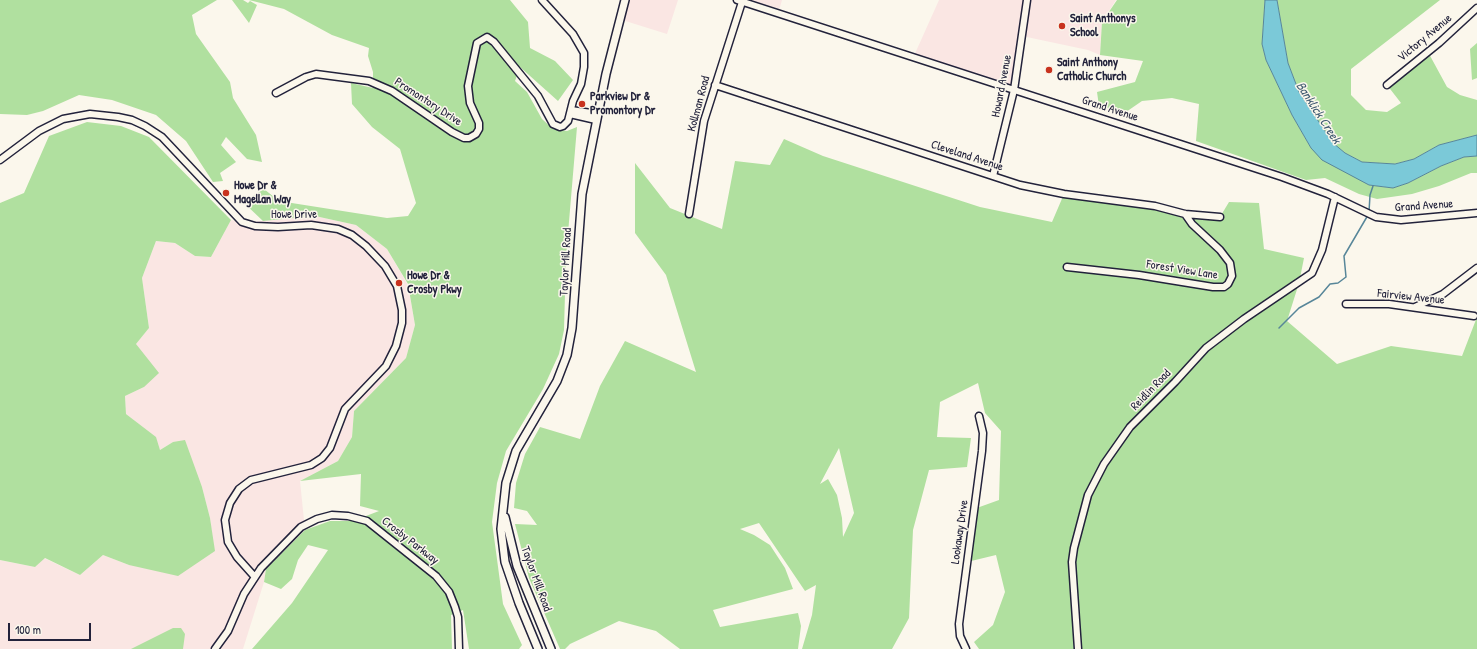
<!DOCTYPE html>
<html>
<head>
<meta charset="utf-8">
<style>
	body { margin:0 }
	#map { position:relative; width:1477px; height:649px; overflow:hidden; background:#fbf7ec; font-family:"Patrick Hand",sans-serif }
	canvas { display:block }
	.scale { position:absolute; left:8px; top:623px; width:83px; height:18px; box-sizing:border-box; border:2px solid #22223b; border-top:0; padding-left:5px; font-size:12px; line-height:14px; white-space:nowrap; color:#22223b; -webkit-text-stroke:3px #fbf7ec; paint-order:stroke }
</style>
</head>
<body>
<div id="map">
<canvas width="1477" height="649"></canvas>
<div class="scale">100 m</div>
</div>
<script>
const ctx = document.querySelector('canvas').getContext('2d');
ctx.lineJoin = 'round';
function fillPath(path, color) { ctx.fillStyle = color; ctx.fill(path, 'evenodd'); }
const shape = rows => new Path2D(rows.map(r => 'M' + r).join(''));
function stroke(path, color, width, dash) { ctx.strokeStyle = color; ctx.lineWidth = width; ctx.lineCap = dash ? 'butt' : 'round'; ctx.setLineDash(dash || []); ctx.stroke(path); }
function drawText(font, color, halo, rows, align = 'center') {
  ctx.font = font + ' "Patrick Hand",sans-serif'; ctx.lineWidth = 3; ctx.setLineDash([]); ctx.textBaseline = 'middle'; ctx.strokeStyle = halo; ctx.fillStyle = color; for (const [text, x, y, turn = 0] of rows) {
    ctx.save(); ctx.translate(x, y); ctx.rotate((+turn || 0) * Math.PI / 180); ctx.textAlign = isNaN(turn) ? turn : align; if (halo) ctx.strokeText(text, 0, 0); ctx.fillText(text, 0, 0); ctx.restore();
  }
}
fillPath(shape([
	[625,0,678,0,667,34,619,19],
	[737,0,782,0,778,14],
	[939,0,1116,0,1102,22,1100,55,1088,50,1022,36,1014,90,913,58],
	[315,216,356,225,387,249,408,285,415,325,406,358,354,411,352,437,338,461,300,481,305,530,266,569,264,582,243,649,0,649,0,560,35,567,44,558,80,575,103,555,129,565,214,551,210,518,202,487,173,442,160,450,155,437,126,414,125,396,144,387,136,344,149,328,142,278,156,241,175,243,195,256,211,257,231,220,242,222,263,221]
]), '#fae6e3');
fillPath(shape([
	[0,0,217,0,192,15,196,34,230,82,233,98,256,135,262,162,247,159,226,137,221,145,236,162,220,173,223,181,213,182,186,141,156,115,112,100,79,95,43,111,27,115,0,114],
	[232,0,243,0,248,3,250,1,257,5,249,23],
	[249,0,510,0,528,22,530,48,555,61,573,80,558,101,520,67,515,81,527,92,542,119,553,129,567,131,577,127,566,257,564,330,559,354,543,389,506,451,497,483,492,522,503,604,522,645,519,649,469,649,463,610,451,615,452,649,252,649,292,603,328,550,308,545,298,560,292,579,281,589,264,582,266,569,305,530,330,521,353,521,379,511,360,506,361,474,300,481,338,461,352,437,354,411,406,358,415,325,408,284,387,249,356,225,315,216,263,221,243,202,264,189,279,201,387,218,408,216,416,203,400,149,372,127,352,104,351,83,373,88,373,72,368,56,369,48,332,35,284,9],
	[1117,0,1265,0,1262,44,1266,60,1292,115,1311,148,1369,185,1393,188,1408,183,1441,166,1464,157,1477,156,1477,173,1471,173,1439,186,1412,194,1377,199,1359,194,1325,178,1306,180,1196,141,1199,104,1172,98,1142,101,1126,112,1099,106,1097,92,1135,82,1143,61,1100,55,1102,22],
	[1277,0,1440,0,1351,69,1351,95,1366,110,1387,112,1401,103,1387,85,1428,52,1447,87,1460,95,1477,100,1477,135,1439,145,1414,159,1394,164,1362,162,1345,153,1333,143,1299,92,1288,63],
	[1477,43,1477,78,1472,80,1470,49],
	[87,122,121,126,149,137,231,220,211,257,195,256,175,243,156,241,142,278,149,328,136,344,159,373,144,387,125,396,126,414,156,437,160,450,173,442,185,440,202,487,210,518,215,551,178,576,129,565,103,555,80,575,45,558,35,567,0,560,0,203,24,193,49,136],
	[784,139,823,156,980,207,1052,222,1064,194,1220,217,1229,202,1259,203,1264,249,1304,258,1299,283,1287,321,1337,364,1391,346,1462,356,1477,317,1477,649,979,649,974,642,993,625,1005,592,996,555,967,562,974,509,999,500,1001,431,985,413,978,383,940,402,937,437,971,438,967,467,929,470,913,530,909,618,892,649,802,649,812,615,816,585,805,591,759,523,740,529,754,535,770,545,785,568,793,589,713,610,720,627,798,613,801,626,798,649,680,649,656,631,619,621,570,644,565,649,560,649,529,578,515,524,537,525,527,511,514,508,516,483,525,454,540,427,580,439,600,386,625,341,696,372,666,275,635,233,635,163,670,208,722,229,735,161,770,165],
	[839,448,854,513,843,537,842,518,837,495,828,479,820,484],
	[173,628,181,628,185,634,183,649,131,649]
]), '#b0e09f');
const water = shape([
	[1265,0,1277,0,1288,63,1299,92,1333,143,1345,153,1362,162,1395,164,1414,159,1439,145,1477,135,1477,156,1464,157,1441,166,1408,183,1393,188,1369,185,1322,160,1311,148,1292,115,1266,60,1262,44,1265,0]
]);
fillPath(water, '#7bc9d8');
stroke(water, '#578699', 1);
stroke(shape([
	[1369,212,1370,195,1373,186],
	[1279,328,1299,308,1319,297,1330,284,1338,283,1346,277,1344,256,1368,215]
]), '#578699', 1.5);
const minor = shape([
	[737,0,1282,177,1328,194,1376,217,1401,220,1477,213],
	[715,85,1020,185,1064,194,1155,206,1185,214,1220,217],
	[1387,85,1439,43,1477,8],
	[276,93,306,77,316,74,369,81,392,91,452,132,464,138,469,138,476,134,479,129,479,123,470,103,468,86,477,43,487,37,494,42,538,96,553,124,560,127,563,126,568,121,573,101,581,84,584,67,584,53,573,34,542,0],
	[571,110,598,114],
	[570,114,596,120],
	[0,160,39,131,63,119,90,114,118,117,132,120,145,126,162,137,242,222,255,226,278,227,311,225,338,229,352,235,366,246,385,266,397,286,402,310,402,323,396,346,386,366,345,409,330,448,322,458,311,465,251,480,239,489,230,503,225,520,228,542,237,557,254,576],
	[993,176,1014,90,1027,0],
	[689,214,704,121,742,2],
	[1067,267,1139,275,1213,287,1224,287,1228,284,1232,276,1230,263,1220,250,1192,224,1185,214],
	[1346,304,1389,304,1474,316],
	[1415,307,1443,294,1477,268],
	[215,649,228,631,244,594,261,568,301,527,317,519,332,515,348,516,367,521,436,576,449,592,455,607,458,617,459,649],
	[966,649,960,636,959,624,982,451,983,433,979,416],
	[1078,649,1072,562,1074,548,1088,495,1104,464,1130,427,1175,382,1206,348,1244,319,1312,273,1322,250,1335,197]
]);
const major = shape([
	[505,517,517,566,551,649],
	[538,649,519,603,505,562,501,529,506,483,516,451,557,381,567,355,572,328,582,194,606,74,625,0]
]);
stroke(minor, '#22223b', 9);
stroke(major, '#22223b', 10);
stroke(minor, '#fbf7ec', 6);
stroke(major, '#fbf7ec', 7);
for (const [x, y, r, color] of [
	[1062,26,4,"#c8321e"],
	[1049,70,4,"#c8321e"],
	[582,104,4,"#c8321e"],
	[226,193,4,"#c8321e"],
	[399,283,4,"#c8321e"]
]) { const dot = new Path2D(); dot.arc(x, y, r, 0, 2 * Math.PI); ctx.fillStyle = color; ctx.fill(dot); stroke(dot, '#fbf7ec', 1.5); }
drawText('bold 12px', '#22223b', '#fbf7ec', [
	["Saint Anthonys",1070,19],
	["School",1070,33],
	["Saint Anthony",1057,63],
	["Catholic Church",1057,77],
	["Parkview Dr &",590,97],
	["Promontory Dr",590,111],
	["Howe Dr &",234,186],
	["Magellan Way",234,200],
	["Howe Dr &",407,276],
	["Crosby Pkwy",407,290]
], 'left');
drawText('12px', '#22223b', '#fbf7ec', [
	["Victory Avenue",1425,38,-40],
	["Howard Avenue",1002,86,-79],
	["Promontory Drive",428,102,33],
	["Kollman Road",699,104,-75],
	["Grand Avenue",1110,109,18],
	["Cleveland Avenue",967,156,18],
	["Grand Avenue",1424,206,-4],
	["Howe Drive",294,215],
	["Taylor Mill Road",566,262,-87],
	["Forest View Lane",1182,270,9],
	["Fairview Avenue",1411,297,6],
	["Reidlin Road",1151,390,-46],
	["Lookaway Drive",960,532,-82],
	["Crosby Parkway",410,541,38],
	["Taylor Mill Road",536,579,70]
]);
drawText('italic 13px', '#415c72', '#fbf7ec', [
	["Banklick Creek",1318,113,57]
]);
</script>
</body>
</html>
